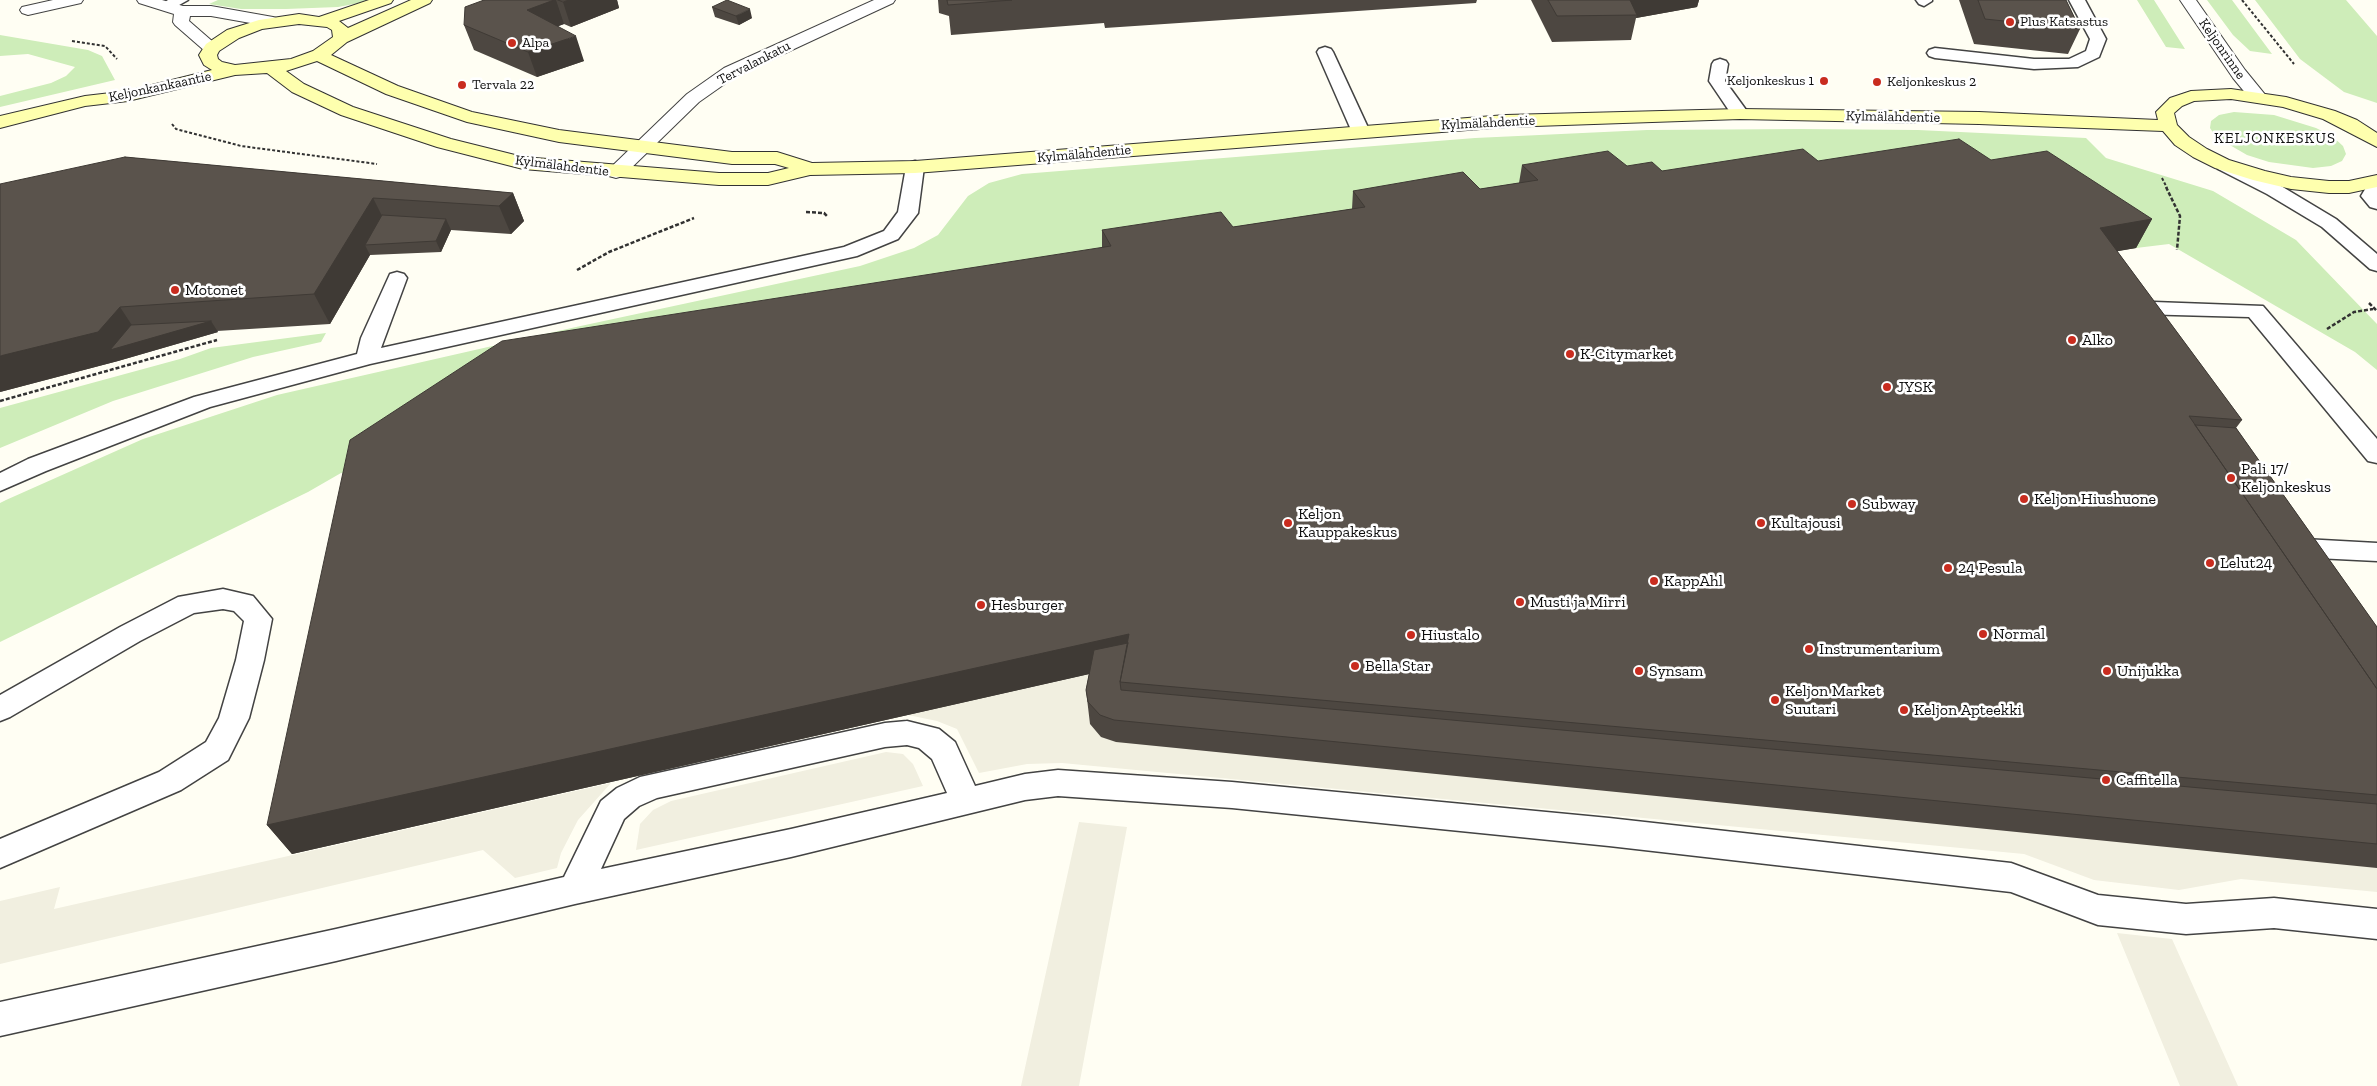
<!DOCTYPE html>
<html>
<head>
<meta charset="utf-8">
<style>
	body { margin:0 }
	canvas { display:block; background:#fffef3 }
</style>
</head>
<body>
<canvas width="2377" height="1086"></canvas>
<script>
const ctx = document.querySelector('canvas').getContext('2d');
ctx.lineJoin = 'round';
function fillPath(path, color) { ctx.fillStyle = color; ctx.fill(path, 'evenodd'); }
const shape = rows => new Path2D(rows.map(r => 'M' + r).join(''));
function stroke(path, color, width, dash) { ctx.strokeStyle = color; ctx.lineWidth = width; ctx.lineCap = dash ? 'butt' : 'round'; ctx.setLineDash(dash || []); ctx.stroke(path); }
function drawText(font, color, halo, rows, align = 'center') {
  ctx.font = font + ' "Zilla Slab",serif'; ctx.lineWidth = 5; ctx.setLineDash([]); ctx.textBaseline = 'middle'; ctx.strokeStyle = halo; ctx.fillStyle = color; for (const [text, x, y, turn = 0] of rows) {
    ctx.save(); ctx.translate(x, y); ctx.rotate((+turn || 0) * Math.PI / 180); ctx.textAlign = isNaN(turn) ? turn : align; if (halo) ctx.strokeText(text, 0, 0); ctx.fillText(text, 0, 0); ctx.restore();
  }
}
fillPath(shape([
	[218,0,375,0,338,7,286,9,241,9,209,4],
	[2137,0,2154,0,2185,49,2166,47],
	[2207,0,2232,0,2272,54,2250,51,2233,35],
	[2255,0,2346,0,2377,36,2377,103,2344,92,2300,59],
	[0,35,88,50,102,56,115,80,0,107,0,96,51,83,66,76,75,67,28,54,0,56],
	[2234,112,2274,115,2316,128,2332,136,2343,146,2346,154,2342,161,2331,166,2313,168,2269,162,2247,155,2216,137,2210,128,2211,121,2219,115],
	[1800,129,1918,130,2086,138,2106,158,2213,191,2296,240,2377,324,2377,370,2355,352,2169,244,2136,248,341,473,308,492,0,642,0,503,6,500,143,439,277,395,576,327,860,266,914,248,938,235,968,196,989,183,1022,174,1475,138,1647,130],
	[326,333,321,342,253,357,113,401,0,448,0,408,180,359,211,348]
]), '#ceedb9');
fillPath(shape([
	[1131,665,2377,828,2377,892,2241,879,2179,890,2094,880,2024,854,1062,763,1027,764,979,773,957,729,937,721,908,715],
	[886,752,903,754,913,764,923,786,636,850,640,824,653,810,671,801],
	[611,783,578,820,561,853,557,868,515,878,483,850,0,964,0,901,60,887,54,909],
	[1079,822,1127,827,1079,1086,1021,1086],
	[2117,933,2172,939,2238,1086,2180,1086]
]), '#f1efe0');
const lane = shape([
	[168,0,188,0,172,9,162,9,159,6,168,0],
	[1916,0,1932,0,1932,1,1924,6,1919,4,1916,0],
	[2069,0,2085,0,2106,39,2099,57,2078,67,2034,69,1935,58,1929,56,1927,53,1929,50,1935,48,2034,59,2069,59,2086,51,2090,39,2069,0],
	[1325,47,1331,49,1333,52,1370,132,1367,136,1361,137,1355,136,1352,132,1317,52,1319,49,1325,47],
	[1720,59,1726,61,1728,64,1725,81,1749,114,1746,118,1734,118,1709,81,1712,64,1714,61,1720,59],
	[2225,159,2281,186,2336,219,2377,254,2377,271,2370,269,2322,227,2267,194,2218,169,2216,165,2218,161,2225,159],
	[915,161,922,163,924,167,918,213,898,239,857,256,370,364,210,407,46,471,0,491,0,473,28,459,194,397,357,354,361,338,390,274,397,272,404,274,407,278,381,348,844,247,884,231,898,212,906,167,908,163,915,161],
	[2377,179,2377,209,2370,207,2361,196,2370,181,2377,179],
	[2127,301,2263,306,2377,439,2377,463,2368,461,2249,317,2138,314,2130,316,2122,315,2116,307,2119,302,2127,301],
	[2291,532,2300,535,2304,539,2377,543,2377,561,2296,557,2287,554,2278,541,2282,535,2291,532],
	[223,589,253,596,272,619,264,660,249,718,228,760,181,790,0,868,0,839,159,772,206,742,219,718,236,660,244,621,234,611,223,609,194,613,140,641,10,717,0,721,0,695,120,627,178,597,223,589],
	[907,721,939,729,955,742,975,786,1025,774,1058,770,1232,782,1609,818,2011,863,2098,895,2186,904,2274,898,2377,909,2377,939,2274,928,2186,934,2098,925,2011,892,1609,846,1232,808,1058,796,1025,800,791,857,575,904,336,961,0,1036,0,1002,336,929,564,877,601,801,617,788,640,777,885,723,907,721],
	[907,745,919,748,932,759,947,793,791,829,601,869,624,819,639,806,657,798,885,747,907,745]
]);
const street = shape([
	[53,0,83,0,81,3,28,15,22,13,20,10,22,7,53,0],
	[137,0,162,0,183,6,211,6,273,17,279,19,281,22,279,25,273,27,211,16,190,16,189,21,220,48,218,52,212,53,206,52,175,25,173,22,174,14,139,3,137,0],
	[874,0,895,0,893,3,736,76,699,102,623,176,616,178,609,176,606,172,687,94,724,68,874,0],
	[2180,0,2196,0,2245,70,2267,97,2264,101,2252,101,2233,78,2180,0]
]);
const secondary = shape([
	[369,0,393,0,391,3,339,21,348,28,411,0,432,0,430,3,347,42,331,55,398,86,472,112,559,130,732,152,777,152,812,163,915,161,1506,115,1740,109,1979,112,2158,120,2156,112,2170,98,2191,91,2231,89,2286,97,2335,111,2357,120,2377,133,2377,147,2323,119,2283,107,2231,99,2194,101,2182,106,2174,113,2177,125,2189,137,2207,149,2229,160,2265,171,2291,177,2329,181,2349,181,2377,175,2377,187,2349,193,2329,193,2291,189,2253,180,2215,168,2193,157,2175,145,2163,131,1979,124,1740,119,1506,127,915,173,810,175,768,185,719,185,523,169,437,147,341,115,292,92,267,73,235,75,128,101,85,106,0,128,0,116,85,96,128,91,212,70,204,65,199,55,206,44,227,30,259,20,299,14,319,17,369,0],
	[299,24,327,27,332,30,333,37,313,51,291,59,235,65,222,62,218,59,217,55,219,51,239,38,262,29,299,24],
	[317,61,386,94,467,122,559,142,732,164,775,164,789,168,768,173,719,173,523,157,451,139,353,107,304,84,286,71,317,61]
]);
stroke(lane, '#434343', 3);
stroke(street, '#434343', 2);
stroke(secondary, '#323232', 2);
stroke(shape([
	[2242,0,2294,64],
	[72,41,105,46,117,59],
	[172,124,176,129,241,146,377,164],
	[2162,178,2167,188]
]), '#323232', 2, [3, 2]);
stroke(shape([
	[2166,187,2180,216,2177,250],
	[806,212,824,213,828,217],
	[577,270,609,252,694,218],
	[2369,303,2377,311],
	[2327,329,2354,312,2373,309],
	[0,401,217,340]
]), '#323232', 2.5, [4, 2]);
fillPath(lane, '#fff');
fillPath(street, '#fff');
fillPath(secondary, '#feffae');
fillPath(shape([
	[484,0,617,0,619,8,571,27,564,24,558,26,584,61,537,77,474,50,464,25],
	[938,0,1477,0,1476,3,1105,28,1104,23,951,35,949,16,939,13],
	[1531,0,1699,0,1697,7,1636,18,1631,40,1552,42],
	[1959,0,2066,0,2080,29,2068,54,1974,44],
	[712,7,752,18,739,25,715,17],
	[125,157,513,193,524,221,511,234,451,230,441,252,370,255,330,324,217,331,218,332,118,361,0,392],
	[1991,160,2152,219,2136,248,2117,251,2242,420,2236,428,2377,627,2377,868,1116,742,1101,737,1090,724,1086,690,1089,674,292,854,267,825,1102,247,1102,230,1233,227,1352,209,1353,191,1480,189,1519,183,1522,165,1627,166,1662,171,1818,161]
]), '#4d4741');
fillPath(shape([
	[554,0,556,0,564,24,536,35,527,10],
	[569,0,617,0,619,8,571,27,563,2],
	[1628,0,1699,0,1697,7,1636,18,1637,15],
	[750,9,752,18,739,25,736,16],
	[576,36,584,61,537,77,528,52],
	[513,193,524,221,511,234,499,206],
	[373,198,387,226,365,245,370,255,330,324,314,294],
	[446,219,451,230,441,252,436,241],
	[2152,219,2136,248,2085,257,2100,228],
	[120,307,139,336,211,321,218,332,118,361,0,392,0,356],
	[1129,634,1125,666,292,854,267,825]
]), '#3f3a35');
const building = shape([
	[484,0,554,0,527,10,576,36,528,52,464,25,465,7,484,0],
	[558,0,569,0,563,2,558,0],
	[727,0,750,9,736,16,712,7,727,0],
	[947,0,1012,0,948,5,947,0],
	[1548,0,1630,0,1637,15,1557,16,1548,0],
	[1978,0,2066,0,2080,29,1985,19,1978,0],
	[1959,139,1991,160,2047,151,2152,219,2100,228,2242,420,2189,416,2377,689,2377,795,1120,682,1129,634,267,825,350,440,502,341,1111,246,1102,230,1221,212,1233,227,1365,207,1353,191,1463,172,1480,189,1538,180,1522,165,1608,151,1627,166,1652,162,1662,171,1803,149,1818,161,1959,139],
	[125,157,513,193,499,206,373,198,314,294,120,307,98,332,0,356,0,184,125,157],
	[382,215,446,219,436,241,365,245,382,215],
	[211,321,110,350,131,325,211,321],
	[2195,425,2236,428,2377,627,2377,689,2195,425],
	[1128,643,1120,682,1121,690,2377,804,2377,844,1114,720,1100,715,1088,702,1086,690,1094,650,1128,643]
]);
fillPath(building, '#5a534c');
stroke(building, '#3f3a35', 1);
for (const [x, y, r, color] of [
	[2010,22,5,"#c92c1f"],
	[512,43,5,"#c92c1f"],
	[1824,81,5,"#c92c1f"],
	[1877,82,5,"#c92c1f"],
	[462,85,5,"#c92c1f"],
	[175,290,5,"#c92c1f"],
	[2072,340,5,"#c92c1f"],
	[1570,354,5,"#c92c1f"],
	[1887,387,5,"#c92c1f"],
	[2231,478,5,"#c92c1f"],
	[2024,499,5,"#c92c1f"],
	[1852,504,5,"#c92c1f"],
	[1288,523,5,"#c92c1f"],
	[1761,523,5,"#c92c1f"],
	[2210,563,5,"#c92c1f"],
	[1948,568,5,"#c92c1f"],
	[1654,581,5,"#c92c1f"],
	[1520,602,5,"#c92c1f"],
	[981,605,5,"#c92c1f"],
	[1983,634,5,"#c92c1f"],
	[1411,635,5,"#c92c1f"],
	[1809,649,5,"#c92c1f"],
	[1355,666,5,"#c92c1f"],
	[1639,671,5,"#c92c1f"],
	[2107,671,5,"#c92c1f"],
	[1775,700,5,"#c92c1f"],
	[1904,710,5,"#c92c1f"],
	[2106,780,5,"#c92c1f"]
]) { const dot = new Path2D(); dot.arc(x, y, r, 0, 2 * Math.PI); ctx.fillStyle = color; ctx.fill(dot); stroke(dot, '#fff', 2); }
drawText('14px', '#101010', '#fff', [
	["Plus Katsastus",2020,22],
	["Alpa",522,43],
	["Keljonkeskus 1",1814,81,"right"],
	["Keljonkeskus 2",1887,82],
	["Tervala 22",472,85]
], 'left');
drawText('14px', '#101010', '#fff', [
	["Keljonrinne",2222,49,55],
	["Tervalankatu",754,63,-27],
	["Keljonkankaantie",160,87,-12],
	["Kylmälahdentie",1893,117,1],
	["Kylmälahdentie",1488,123,-3],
	["Kylmälahdentie",1084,154,-5],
	["Kylmälahdentie",562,166,7]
]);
ctx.letterSpacing = '1px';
drawText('15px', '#101010', '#fff', [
	["KELJONKESKUS",2275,139]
]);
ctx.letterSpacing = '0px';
drawText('16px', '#101010', '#fff', [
	["Motonet",185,290],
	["Alko",2082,340],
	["K-Citymarket",1580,354],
	["JYSK",1897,387],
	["Pali 17/",2241,469],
	["Keljonkeskus",2241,487],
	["Keljon Hiushuone",2034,499],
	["Subway",1862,504],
	["Keljon",1298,514],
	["Kauppakeskus",1298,532],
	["Kultajousi",1771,523],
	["Lelut24",2220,563],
	["24 Pesula",1958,568],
	["KappAhl",1664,581],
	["Musti ja Mirri",1530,602],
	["Hesburger",991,605],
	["Normal",1993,634],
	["Hiustalo",1421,635],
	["Instrumentarium",1819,649],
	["Bella Star",1365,666],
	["Synsam",1649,671],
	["Unijukka",2117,671],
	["Keljon Market",1785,691],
	["Suutari",1785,709],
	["Keljon Apteekki",1914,710],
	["Caffitella",2116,780]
], 'left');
</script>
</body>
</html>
